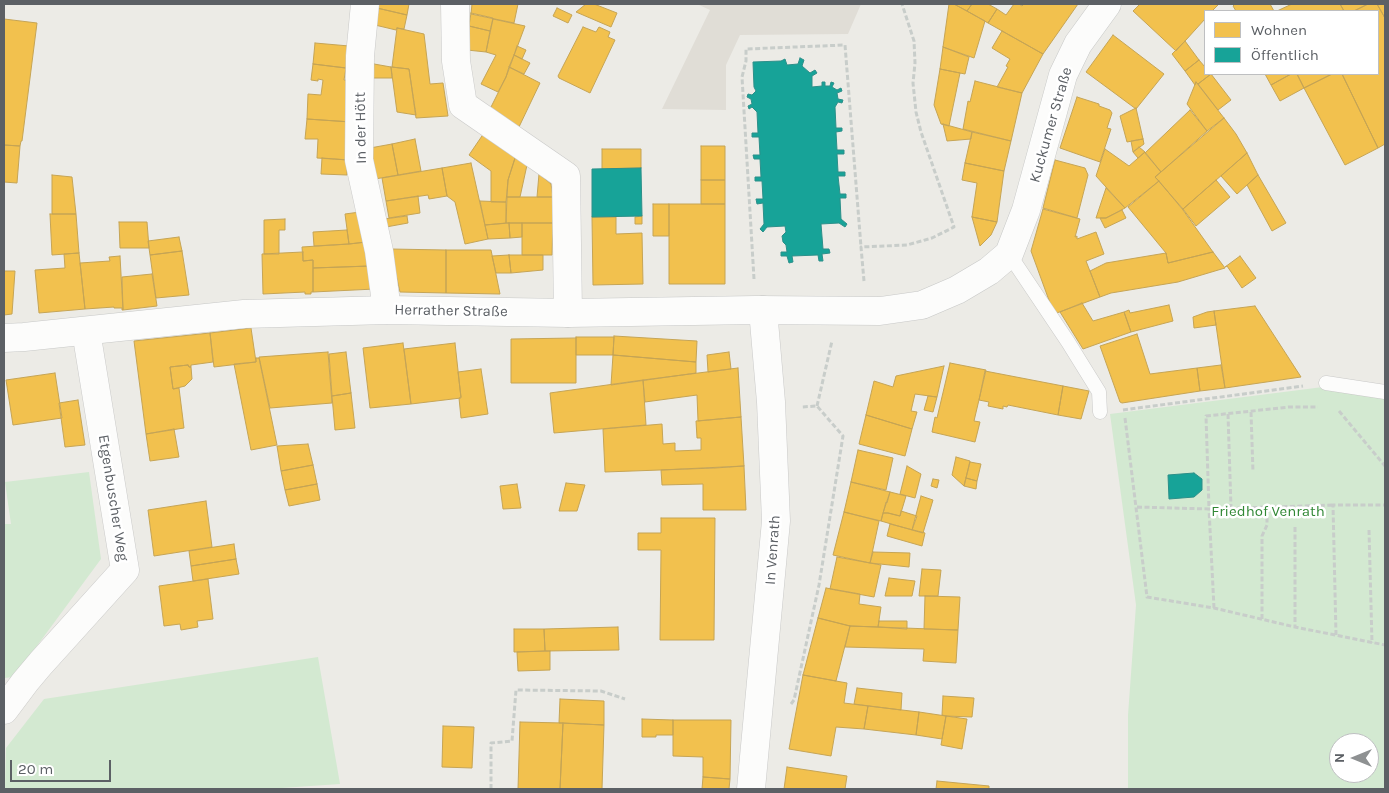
<!DOCTYPE html>
<html>
<head>
<meta charset="utf-8">
<style>
	body { margin:0 }
	#map { position:relative; width:1389px; height:793px; overflow:hidden; background:#ecebe6; font-family:Karla,sans-serif }
	canvas { display:block }
	.frame { position:absolute; inset:0; border:5px solid #5c6065; pointer-events:none }
	.legend { position:absolute; left:1204px; top:10px; width:175px; height:65px; box-sizing:border-box; background:#fff; border:1px solid #bebfc1; margin:0; padding:6px 9px; list-style:none; font-size:15px; color:#5c6065 }
	.legend li { display:flex; align-items:center; gap:10px; height:25px }
	.legend b { width:25px; border:1px solid #bebfc1 }
	.north { position:absolute; left:1329px; top:733px; width:50px; height:50px; box-sizing:border-box; background:#fff; border:1px solid #bebfc1; border-radius:50%; rotate:270deg; font-size:14px; font-weight:700; line-height:20px; text-align:center; color:#5c6065 }
	.north::after { content:''; display:block; margin:auto; width:18px; height:22px; background:#8e9192; clip-path:polygon(50% 0,100% 100%,50% 72%,0 100%) }
	.scale { position:absolute; left:10px; top:760px; width:101px; height:22px; box-sizing:border-box; border:2px solid #5c6065; border-top:0; padding-left:6px; font-size:15px; line-height:18px; white-space:nowrap; color:#5c6065; -webkit-text-stroke:4px #fff; paint-order:stroke }
</style>
</head>
<body>
<div id="map">
<canvas width="1389" height="793"></canvas>
<div class="frame"></div>
<ul class="legend">
<li><b style="height:14px;background:#f2c14e"></b>Wohnen</li>
<li><b style="height:14px;background:#17a398"></b>Öffentlich</li>
</ul>
<div class="north">N</div>
<div class="scale">20 m</div>
</div>
<script>
const ctx = document.querySelector('canvas').getContext('2d');
ctx.lineJoin = 'round';
function fillPath(path, color) { ctx.fillStyle = color; ctx.fill(path, 'evenodd'); }
const shape = rows => new Path2D(rows.map(r => 'M' + r).join(''));
function stroke(path, color, width, dash) { ctx.strokeStyle = color; ctx.lineWidth = width; ctx.lineCap = dash ? 'butt' : 'round'; ctx.setLineDash(dash || []); ctx.stroke(path); }
function drawText(font, color, halo, rows, align = 'center') {
  ctx.font = font + ' Karla,sans-serif'; ctx.lineWidth = 5; ctx.setLineDash([]); ctx.textBaseline = 'middle'; ctx.strokeStyle = halo; ctx.fillStyle = color; for (const [text, x, y, turn = 0] of rows) {
    ctx.save(); ctx.translate(x, y); ctx.rotate((+turn || 0) * Math.PI / 180); ctx.textAlign = isNaN(turn) ? turn : align; if (halo) ctx.strokeText(text, 0, 0); ctx.fillText(text, 0, 0); ctx.restore();
  }
}
fillPath(shape([
	[697,4,861,4,848,34,740,35,726,65,726,110,662,109,710,10]
]), '#e0ddd6');
fillPath(shape([
	[1323,387,1385,398,1385,789,1128,789,1128,715,1136,605,1110,414],
	[1339,743,1369,743,1369,773,1339,773],
	[89,472,101,559,14,677,4,678,4,524,11,524,5,482],
	[318,657,340,784,267,789,5,789,6,748,44,699]
]), '#d3e9d1');
const homes = shape([
	[377,4,409,4,407,15,377,8,377,4],
	[472,4,518,4,514,23,471,14,472,4],
	[586,4,594,4,617,13,611,27,576,12,586,4],
	[949,4,954,4,985,21,974,58,943,47,949,4],
	[954,4,972,4,967,11,954,4],
	[972,4,988,4,997,9,988,23,967,11,972,4],
	[1014,4,1019,4,1022,6,1024,4,1078,4,1043,54,988,23,997,9,1006,15,1014,4],
	[1140,4,1219,4,1212,11,1205,11,1205,19,1176,51,1133,11,1140,4],
	[1235,4,1270,4,1274,11,1236,11,1233,6,1235,4],
	[1292,4,1340,4,1344,11,1277,11,1292,4],
	[1340,4,1368,4,1354,11,1344,11,1340,4],
	[1368,4,1377,4,1385,18,1385,144,1378,148,1342,74,1378,74,1378,11,1354,11,1368,4],
	[1377,4,1385,4,1385,18,1377,4],
	[377,8,407,15,404,29,397,28,396,30,375,25,377,8],
	[557,8,572,15,568,23,553,16,557,8],
	[471,13,493,18,490,31,469,26,471,13],
	[4,19,37,23,22,141,21,141,20,146,4,145,4,19],
	[493,19,525,26,506,77,498,92,481,84,496,55,486,52,493,19],
	[469,26,490,31,486,52,467,50,469,26],
	[583,27,596,32,599,27,610,32,608,37,615,40,590,93,559,78,558,76,583,27],
	[397,28,424,34,430,84,443,83,448,116,416,118,409,69,392,67,397,28],
	[1002,31,1043,54,1022,93,997,87,1008,67,1006,66,1010,59,992,48,1002,31],
	[1113,35,1164,74,1136,109,1086,72,1113,35],
	[1185,41,1199,60,1185,71,1172,54,1185,41],
	[315,43,349,46,346,68,313,64,315,43],
	[517,46,526,50,522,59,514,55,517,46],
	[943,47,969,57,965,74,940,69,943,47],
	[514,55,530,63,524,74,509,67,514,55],
	[1199,60,1205,67,1205,74,1211,74,1198,84,1196,82,1195,85,1185,71,1199,60],
	[313,64,346,68,344,80,352,81,351,122,307,119,308,94,321,95,323,80,318,79,318,81,311,80,313,64],
	[374,64,391,67,392,78,373,78,374,64],
	[391,67,409,69,416,115,397,112,391,67],
	[509,67,540,83,518,129,489,111,506,77,509,67],
	[940,69,960,73,949,126,941,124,934,105,940,69],
	[1211,74,1231,100,1218,110,1198,84,1211,74],
	[1265,74,1291,74,1271,85,1265,74],
	[1291,74,1297,74,1304,88,1280,101,1271,85,1291,74],
	[1297,74,1332,74,1304,88,1297,74],
	[1332,74,1342,74,1378,148,1345,165,1304,88,1332,74],
	[975,81,1022,93,1011,141,963,129,968,101,970,102,975,81],
	[1196,82,1224,118,1207,131,1187,104,1196,82],
	[1077,97,1099,104,1099,106,1110,110,1112,113,1107,128,1111,129,1100,162,1060,148,1077,97],
	[1136,108,1143,139,1127,142,1120,116,1136,108],
	[1190,110,1207,131,1161,172,1145,153,1190,110],
	[1224,118,1236,134,1247,153,1183,209,1155,177,1224,118],
	[307,119,351,122,350,160,317,158,318,139,305,139,307,119],
	[943,124,972,132,971,139,947,141,943,124],
	[972,132,1011,141,1004,171,965,163,972,132],
	[484,133,516,155,508,180,506,202,491,202,491,171,469,155,484,133],
	[415,139,421,171,398,175,392,144,415,139],
	[1143,139,1144,144,1133,152,1131,141,1143,139],
	[392,144,398,175,375,179,370,148,392,144],
	[4,145,20,146,17,183,4,182,4,145],
	[701,146,725,146,725,180,701,180,701,146],
	[1139,147,1145,152,1138,158,1133,152,1139,147],
	[602,149,641,149,641,168,602,169,602,149],
	[1105,149,1129,166,1145,152,1161,172,1155,177,1159,181,1125,208,1096,176,1105,149],
	[1247,153,1258,175,1237,194,1221,176,1247,153],
	[516,155,527,165,520,197,507,197,508,180,516,155],
	[322,158,347,160,347,175,321,174,322,158],
	[1055,160,1085,168,1088,175,1077,218,1043,208,1055,160],
	[471,163,488,239,465,244,455,202,447,196,442,168,471,163],
	[965,163,1004,171,997,222,972,217,977,183,962,180,965,163],
	[442,168,447,196,429,199,428,195,386,201,382,178,442,168],
	[539,174,551,184,553,197,537,197,539,174],
	[52,175,72,177,76,214,52,214,52,175],
	[1258,175,1286,223,1272,231,1247,185,1258,175],
	[701,180,725,180,725,204,701,204,701,180],
	[1216,180,1230,197,1196,226,1183,209,1216,180],
	[1159,181,1183,210,1213,252,1168,263,1166,253,1128,207,1159,181],
	[1106,188,1125,208,1106,218,1096,218,1106,188],
	[418,196,420,213,389,218,386,201,418,196],
	[507,197,553,197,553,223,506,223,507,197],
	[480,201,506,202,506,223,485,225,480,201],
	[653,204,669,204,669,236,653,236,653,204],
	[669,204,725,204,725,284,669,284,669,204],
	[1043,209,1080,219,1075,237,1077,236,1077,239,1096,232,1104,254,1086,261,1100,297,1054,314,1031,251,1043,209],
	[1122,210,1126,218,1105,228,1100,218,1106,218,1122,210],
	[360,212,366,242,349,244,345,214,360,212],
	[50,214,76,214,79,253,52,255,50,214],
	[407,216,408,223,386,227,384,219,407,216],
	[642,216,642,224,635,224,635,217,642,216],
	[592,217,616,217,616,234,642,233,643,284,593,285,592,217],
	[972,217,997,222,991,235,980,246,972,217],
	[285,219,285,230,279,230,279,254,264,254,264,220,285,219],
	[119,222,147,222,149,248,120,248,119,222],
	[509,223,522,223,522,237,510,238,509,223],
	[509,223,510,238,488,239,485,225,509,223],
	[522,223,553,223,552,255,522,255,522,223],
	[347,230,349,244,314,246,313,232,347,230],
	[179,237,182,251,150,255,148,241,179,237],
	[366,242,370,266,313,268,313,260,303,261,302,247,349,244,366,242],
	[390,249,446,250,446,293,400,292,390,249],
	[446,250,491,250,500,294,446,293,446,250],
	[182,251,189,295,156,298,150,255,182,251],
	[303,252,303,261,313,260,313,292,311,292,311,294,305,294,305,292,263,294,262,254,303,252],
	[1213,252,1225,268,1178,282,1111,293,1100,297,1090,271,1106,263,1166,253,1168,263,1213,252],
	[79,253,85,309,39,313,35,270,65,268,64,254,79,253],
	[509,255,511,273,496,273,492,256,509,255],
	[509,255,543,255,543,270,511,273,509,255],
	[120,256,123,310,122,310,122,308,114,308,114,307,85,309,80,263,110,261,109,257,120,256],
	[1240,256,1256,278,1242,288,1227,266,1225,267,1240,256],
	[370,266,375,289,313,292,313,268,370,266],
	[4,271,15,271,12,314,4,315,4,271],
	[152,274,157,306,123,310,122,277,152,274],
	[1082,303,1093,321,1124,312,1131,332,1083,349,1060,312,1082,303],
	[1169,305,1173,321,1131,332,1124,312,1129,310,1130,313,1169,305],
	[1255,306,1301,377,1225,388,1214,311,1255,306],
	[1214,311,1216,325,1194,328,1193,317,1207,312,1214,311],
	[251,328,256,362,214,367,210,333,251,328],
	[210,333,213,362,191,365,191,367,189,367,188,365,170,367,173,389,179,388,184,428,146,434,134,341,210,333],
	[1137,334,1150,374,1197,368,1200,391,1122,403,1120,402,1100,346,1137,334],
	[614,336,697,341,696,362,613,355,614,336],
	[576,337,614,337,613,355,576,355,576,337],
	[576,338,576,383,511,383,511,339,576,338],
	[403,343,411,404,370,408,363,348,403,343],
	[455,343,461,398,411,404,404,349,455,343],
	[328,352,332,403,270,408,259,357,328,352],
	[346,352,351,393,332,396,329,354,346,352],
	[729,352,731,369,708,372,707,355,729,352],
	[613,355,696,362,696,373,611,385,613,355],
	[256,358,259,358,277,445,251,450,234,364,256,362,256,358],
	[950,363,986,370,974,421,980,422,975,442,932,432,935,417,937,418,950,363],
	[188,365,189,367,191,367,192,379,185,386,173,389,170,367,188,365],
	[1221,365,1225,388,1200,391,1197,368,1221,365],
	[944,366,937,397,915,394,911,411,917,412,912,429,866,415,874,381,893,387,896,376,944,366],
	[738,368,741,417,698,421,697,395,645,402,643,380,738,368],
	[481,369,488,414,461,418,459,398,461,397,458,372,481,369],
	[985,371,1063,386,1058,415,1008,405,1007,407,1003,406,1003,409,988,406,989,402,979,400,985,371],
	[55,373,62,418,13,425,6,380,55,373],
	[643,380,646,425,554,433,550,393,643,380],
	[1063,386,1089,391,1081,419,1058,415,1063,386],
	[351,393,355,428,335,430,332,396,351,393],
	[928,396,937,397,933,412,924,410,928,396],
	[78,400,85,445,65,447,59,403,78,400],
	[866,415,912,429,905,456,859,444,866,415],
	[741,417,744,466,715,468,605,472,603,429,662,424,663,444,675,443,675,451,701,450,701,438,697,438,696,421,741,417],
	[174,429,179,457,150,461,146,434,174,429],
	[308,444,313,465,281,471,277,446,308,444],
	[858,450,893,458,886,490,851,482,858,450],
	[956,457,970,461,964,486,952,475,956,457],
	[970,462,981,464,977,481,966,478,970,462],
	[313,465,317,484,285,490,281,471,313,465],
	[744,466,746,510,703,510,703,484,662,485,661,470,744,466],
	[907,466,921,474,915,498,900,494,907,466],
	[966,478,977,481,976,489,964,486,966,478],
	[933,479,939,480,937,488,931,486,933,479],
	[851,482,890,492,887,503,886,502,881,521,844,512,851,482],
	[566,483,585,485,577,511,559,511,566,483],
	[317,484,320,500,289,506,285,490,317,484],
	[517,484,521,508,503,509,500,486,517,484],
	[890,492,906,496,900,516,888,513,883,513,890,492],
	[921,496,933,500,923,533,912,530,921,496],
	[206,501,212,547,154,556,148,510,206,501],
	[901,511,917,516,912,530,881,521,883,513,888,513,900,516,901,511],
	[844,512,879,521,870,563,833,555,844,512],
	[661,518,715,518,714,640,660,640,661,550,638,550,638,533,661,533,661,518],
	[890,524,925,533,922,546,887,536,890,524],
	[234,544,236,559,191,566,189,551,234,544],
	[873,552,910,553,909,567,870,563,873,552],
	[837,557,881,565,874,597,830,589,837,557],
	[236,559,239,574,193,581,191,566,236,559],
	[922,569,941,570,938,596,919,596,922,569],
	[889,578,915,581,912,596,885,596,889,578],
	[208,579,213,619,197,621,198,627,181,630,180,624,164,626,159,586,208,579],
	[826,588,860,594,859,604,881,607,878,627,850,626,818,618,826,588],
	[925,596,960,597,958,630,924,629,925,596],
	[818,618,850,626,836,681,803,675,818,618],
	[879,621,907,621,907,629,878,627,879,621],
	[850,626,958,630,956,663,923,661,924,649,845,647,850,626],
	[618,627,619,650,545,651,544,629,618,627],
	[514,629,544,629,545,651,514,652,514,629],
	[550,651,550,670,518,671,517,652,550,651],
	[803,675,847,683,844,703,868,706,864,729,836,727,831,756,789,749,803,675],
	[857,688,902,693,901,710,854,704,857,688],
	[943,696,974,698,972,717,946,716,942,715,943,696],
	[560,699,604,701,604,725,559,723,560,699],
	[868,706,919,712,916,735,864,729,868,706],
	[919,712,946,716,942,739,916,735,919,712],
	[946,716,967,719,962,749,941,745,946,716],
	[642,719,673,720,673,735,656,735,656,737,642,737,642,719],
	[673,720,731,720,730,779,703,777,703,757,673,756,673,720],
	[520,722,563,723,560,789,518,789,520,722],
	[563,723,604,725,602,789,560,789,563,723],
	[443,726,474,727,472,768,442,767,443,726],
	[787,767,847,776,845,789,784,789,787,767],
	[703,777,730,779,729,789,702,789,703,777],
	[937,781,989,786,989,789,936,789,937,781]
]);
fillPath(homes, '#f2c14e');
stroke(homes, '#c5a455', 1);
const public = shape([
	[800,58,804,60,802,66,810,73,815,70,817,73,812,76,812,87,822,86,822,82,825,82,825,86,830,86,831,82,834,83,832,87,837,90,841,88,842,91,837,93,838,99,843,100,842,103,838,102,835,107,836,128,842,128,842,131,836,132,837,150,844,150,844,154,837,154,838,172,845,172,845,176,838,176,840,194,846,194,846,198,840,198,841,219,847,224,845,227,839,223,821,224,823,249,829,249,830,253,822,254,823,261,819,261,818,255,792,256,793,262,789,263,787,256,781,256,781,252,787,252,786,245,783,242,782,236,786,232,785,226,767,227,763,232,760,229,764,224,763,203,757,204,756,199,763,199,762,181,755,181,755,177,761,177,760,159,754,159,753,155,760,155,759,137,752,137,752,133,758,133,757,112,752,107,749,109,748,106,752,104,751,99,747,97,748,94,752,95,756,91,754,87,753,62,781,61,785,59,787,65,798,64,800,58],
	[641,168,642,216,592,217,592,169,641,168],
	[1194,473,1202,479,1202,490,1194,497,1169,499,1168,475,1194,473]
]);
fillPath(public, '#17a398');
stroke(public, '#2c8f89', 1);
const lane = shape([
	[1009,254,1068,342,1099,392,1100,412],
	[1326,383,1385,392]
]);
const street = shape([
	[365,4,360,56,359,160,379,251,387,310],
	[455,4,456,61,463,105,566,176,568,313],
	[4,710,25,682,41,663,125,570,86,331],
	[751,789,776,521,771,402,763,310]
]);
const secondary = shape([
	[4,338,24,337,244,314,387,310,568,313,756,310,880,311,922,305,957,290,989,271,1009,254,1026,210,1063,75,1078,44,1107,4]
]);
stroke(lane, '#c9c9c8', 15);
stroke(street, '#c9c9c8', 29);
stroke(secondary, '#c7c8c7', 29);
stroke(shape([
	[754,279,742,77,746,61,746,49,845,45,861,247],
	[864,281,861,247,907,245,932,238,954,227,921,132,916,112,913,83,915,63,914,41,902,4],
	[817,406,832,341],
	[1123,410,1303,386],
	[1339,411,1385,466],
	[1251,412,1253,472],
	[1228,414,1231,508],
	[1125,418,1147,597,1214,608,1295,627,1385,645],
	[1137,507,1209,509,1206,416,1289,407,1318,407],
	[1295,527,1295,627],
	[1369,530,1372,643],
	[1214,608,1209,509,1333,505],
	[1262,619,1262,536,1267,525,1267,507],
	[1336,635,1333,505,1385,505],
	[791,704,794,700,819,585,843,436,817,406,801,407],
	[491,789,491,743,512,741,516,690,601,691,625,699]
]), '#c8cdca', 3, [5, 2.5]);
stroke(lane, '#fcfcfb', 14);
stroke(street, '#fcfcfb', 28);
stroke(secondary, '#fcfcfb', 28);
drawText('15px', '#5c6065', '#fff', [
	["Kuckumer Straße",1051,125,-74],
	["In der Hött",361,128,-91],
	["Herrather Straße",451,311,1],
	["Etgenbuscher Weg",113,498,81],
	["In Venrath",773,550,-86]
]);
drawText('15px', '#308734', '#fff', [
	["Friedhof Venrath",1268,512]
]);
</script>
</body>
</html>
